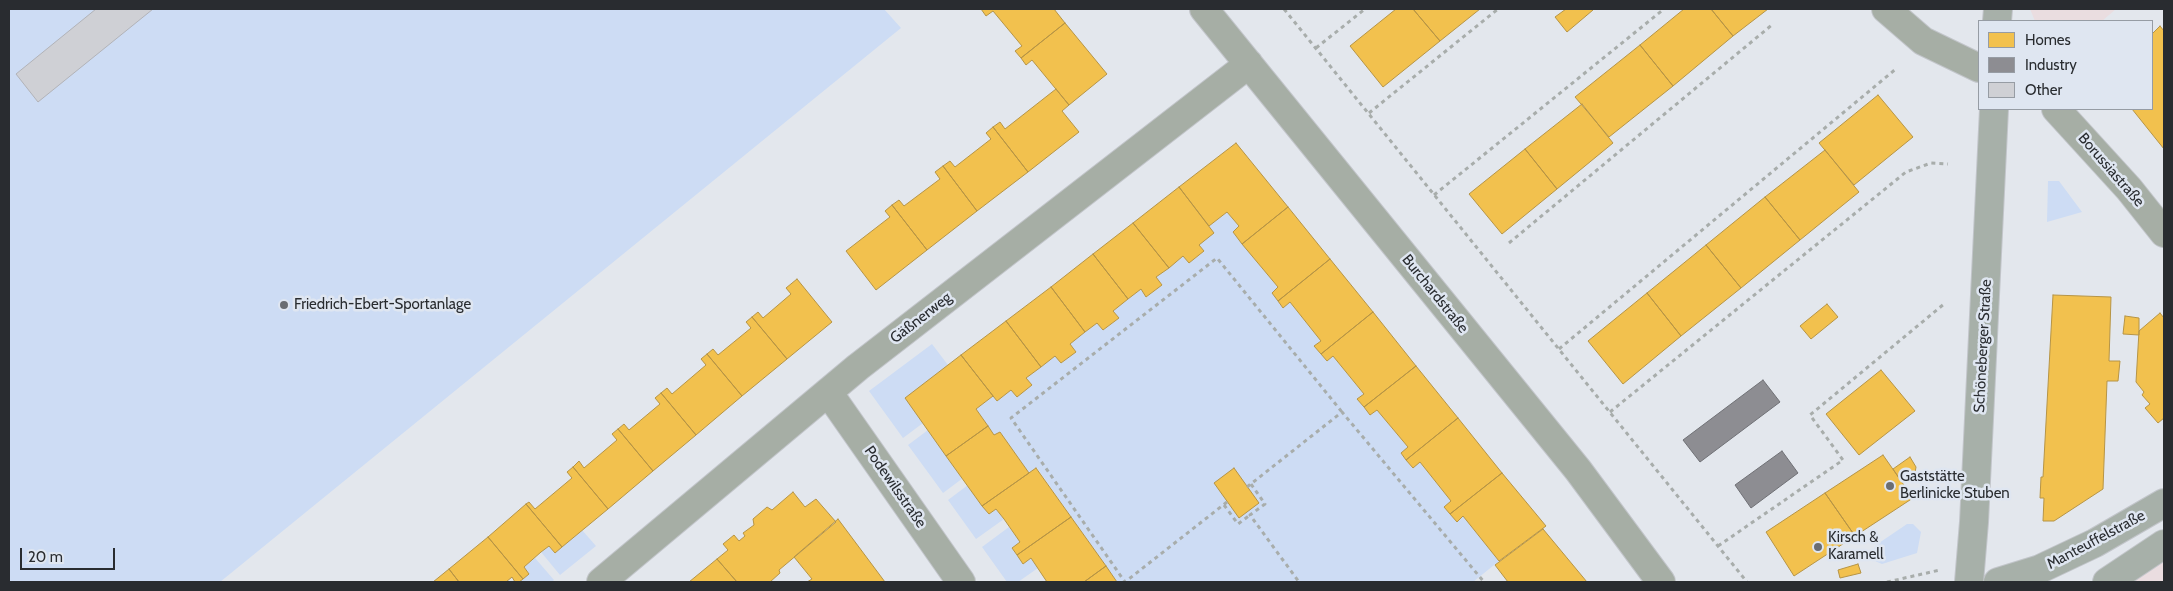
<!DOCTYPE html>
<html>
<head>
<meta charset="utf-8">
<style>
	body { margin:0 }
	#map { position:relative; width:2173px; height:591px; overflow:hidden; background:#e3e7ed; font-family:Cabin,sans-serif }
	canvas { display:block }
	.frame { position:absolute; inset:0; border:10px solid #292c30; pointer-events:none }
	.legend { position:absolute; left:1978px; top:20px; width:175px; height:90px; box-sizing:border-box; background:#dfe6f1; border:1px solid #969ca4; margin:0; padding:6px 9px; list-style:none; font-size:15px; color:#292c30 }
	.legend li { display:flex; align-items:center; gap:10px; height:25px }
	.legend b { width:25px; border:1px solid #969ca4 }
	.scale { position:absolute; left:20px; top:548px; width:95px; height:22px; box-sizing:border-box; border:2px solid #292c30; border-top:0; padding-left:6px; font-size:15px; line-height:18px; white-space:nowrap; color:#292c30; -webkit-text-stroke:4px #dfe6f1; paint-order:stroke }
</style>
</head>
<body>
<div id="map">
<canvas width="2173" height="591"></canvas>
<div class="frame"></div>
<ul class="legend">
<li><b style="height:14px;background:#f2c14e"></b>Homes</li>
<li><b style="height:14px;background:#8d8d92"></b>Industry</li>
<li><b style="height:14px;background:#cfd0d5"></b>Other</li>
</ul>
<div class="scale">20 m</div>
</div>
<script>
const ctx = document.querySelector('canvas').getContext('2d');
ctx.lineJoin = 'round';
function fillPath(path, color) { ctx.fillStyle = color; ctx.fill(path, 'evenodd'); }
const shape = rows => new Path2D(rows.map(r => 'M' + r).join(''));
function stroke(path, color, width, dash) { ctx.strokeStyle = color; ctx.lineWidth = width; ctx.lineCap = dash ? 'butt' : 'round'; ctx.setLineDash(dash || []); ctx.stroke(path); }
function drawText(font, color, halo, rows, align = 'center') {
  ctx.font = font + ' Cabin,sans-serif'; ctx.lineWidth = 5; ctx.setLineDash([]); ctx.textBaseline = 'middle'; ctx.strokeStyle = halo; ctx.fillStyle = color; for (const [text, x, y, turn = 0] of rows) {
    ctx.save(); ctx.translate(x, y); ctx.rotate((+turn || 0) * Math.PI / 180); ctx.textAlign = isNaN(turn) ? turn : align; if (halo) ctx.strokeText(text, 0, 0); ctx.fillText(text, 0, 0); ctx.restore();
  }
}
fillPath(shape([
	[2030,9,2116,9,2102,21,2035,21],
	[2164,560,2164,582,2130,582]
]), '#eadde0');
fillPath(shape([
	[9,9,884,9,901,28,220,582,9,582],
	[2048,181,2059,181,2082,212,2047,222],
	[1227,212,1239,226,1233,232,1278,287,1272,293,1283,307,1290,302,1321,341,1315,346,1321,354,1327,361,1333,356,1364,394,1358,400,1370,415,1377,410,1408,447,1401,453,1412,468,1420,462,1451,501,1444,507,1450,514,1457,522,1463,516,1499,561,1473,582,1117,582,1037,468,1029,473,1000,432,994,435,976,409,993,396,997,401,1011,390,1017,397,1032,385,1026,378,1055,356,1061,363,1076,352,1070,344,1097,323,1104,330,1119,318,1113,311,1128,299,1141,289,1147,297,1162,285,1156,277,1183,256,1189,263,1204,252,1199,245,1209,226],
	[932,344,948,365,923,423,903,438,869,391],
	[928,430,963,478,943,493,908,445],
	[968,485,989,514,996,509,1004,519,976,539,948,500],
	[1907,524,1913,524,1921,532,1917,553,1882,564,1875,561,1872,553,1876,545],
	[1009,527,1020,542,1012,548,1017,555,1023,564,1031,558,1038,568,1018,582,1007,582,982,547],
	[582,530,596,546,560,575,541,552,549,546,555,553],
	[535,558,554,580,552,582,519,582,529,574,524,567]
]), '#cddcf4');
const homes = shape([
	[981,9,1054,9,1065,23,1021,58,1015,51,1022,46,993,11,986,16,981,9],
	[1396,9,1413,9,1440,41,1383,87,1350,46,1396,9],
	[1413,9,1480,9,1440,41,1413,9],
	[1566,9,1592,9,1593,10,1567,32,1555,17,1566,9],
	[1684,9,1711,9,1733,36,1673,86,1640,45,1684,9],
	[1711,9,1768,9,1733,36,1711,9],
	[1065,23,1107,74,1069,105,1032,60,1026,65,1021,58,1065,23],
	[2160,26,2164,31,2164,149,2132,109,2152,109,2152,34,2160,26],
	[1640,45,1673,86,1609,137,1575,97,1640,45],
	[1056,89,1069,105,1062,111,1079,132,1028,172,993,127,1000,122,1005,129,1056,89],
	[1878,95,1913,137,1854,185,1819,143,1878,95],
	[1582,104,1613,143,1557,189,1525,149,1582,104],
	[993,127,1028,172,977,211,943,166,950,161,955,167,991,139,986,133,993,127],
	[1236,143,1288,207,1242,244,1233,232,1239,226,1227,212,1209,226,1179,187,1236,143],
	[1525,149,1557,189,1502,234,1469,194,1525,149],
	[1825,150,1859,192,1800,240,1765,197,1825,150],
	[943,166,977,211,927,250,892,205,899,200,904,206,940,179,935,172,943,166],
	[1179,187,1214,233,1199,245,1204,251,1189,263,1183,256,1169,268,1133,223,1179,187],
	[1765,197,1800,240,1741,288,1706,245,1765,197],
	[892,205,927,250,876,290,846,251,890,217,885,211,892,205],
	[1288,207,1330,259,1278,301,1272,293,1278,287,1242,244,1288,207],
	[1133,223,1169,268,1156,277,1162,285,1146,297,1141,289,1128,299,1093,254,1133,223],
	[1706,245,1741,288,1681,336,1647,293,1706,245],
	[1093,254,1128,299,1113,311,1119,318,1103,330,1097,323,1085,332,1051,287,1093,254],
	[1330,259,1373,312,1321,354,1314,346,1321,341,1290,302,1283,308,1278,301,1330,259],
	[797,279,832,322,787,359,752,317,758,312,763,318,791,294,786,288,797,279],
	[1051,287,1085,332,1070,344,1076,352,1061,363,1055,356,1041,367,1006,321,1051,287],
	[1647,293,1681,336,1623,384,1588,341,1647,293],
	[2053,295,2111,297,2109,361,2120,361,2118,381,2107,381,2103,489,2054,521,2043,521,2044,498,2040,498,2041,477,2043,477,2053,295],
	[1827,304,1838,317,1811,339,1800,326,1827,304],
	[1373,312,1416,366,1364,407,1357,399,1364,394,1333,356,1327,361,1321,354,1373,312],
	[2160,313,2164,318,2164,418,2158,423,2145,408,2150,404,2142,395,2144,392,2136,382,2139,331,2160,313],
	[2125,316,2139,318,2139,335,2123,334,2125,316],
	[752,317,787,359,742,396,707,354,713,349,718,355,751,328,746,322,752,317],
	[1006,321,1041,367,1026,378,1032,385,1017,397,1011,390,997,401,961,355,1006,321],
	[707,354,742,396,696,435,661,393,667,388,672,394,706,365,701,359,707,354],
	[961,355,993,396,976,409,988,426,946,456,905,398,961,355],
	[1416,366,1458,418,1406,460,1401,453,1408,447,1377,410,1370,415,1364,407,1416,366],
	[1881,370,1915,411,1859,455,1826,414,1881,370],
	[661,393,696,435,653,471,618,429,624,424,629,430,660,404,655,398,661,393],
	[1458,418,1502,473,1450,514,1444,507,1451,501,1420,462,1413,468,1406,460,1458,418],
	[988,426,994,435,1000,432,1029,473,982,506,946,456,988,426],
	[618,429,653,471,608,509,573,467,579,461,584,468,617,440,612,434,618,429],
	[1883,455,1913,498,1855,536,1825,493,1883,455],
	[1910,457,1916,467,1915,473,1901,481,1893,469,1910,457],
	[573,467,608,509,562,547,526,504,529,502,535,509,572,478,567,472,573,467],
	[1036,468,1071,517,1017,555,1012,548,1020,542,1004,519,996,509,989,514,982,506,1036,468],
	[1234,468,1259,503,1239,518,1214,483,1234,468],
	[1502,473,1546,526,1499,561,1463,516,1457,522,1450,514,1502,473],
	[793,492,805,507,816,499,836,522,779,570,780,573,770,582,737,582,717,559,728,550,723,544,734,535,739,541,745,536,743,533,754,525,753,519,767,507,772,510,793,492],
	[1825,493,1855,536,1794,576,1766,532,1825,493],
	[526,504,562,547,555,553,549,546,541,552,524,567,529,574,523,579,488,537,526,504],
	[1071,517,1106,566,1084,582,1047,582,1031,558,1023,564,1017,555,1071,517],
	[838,519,885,582,807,582,812,579,794,557,838,519],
	[1543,529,1587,582,1508,582,1495,565,1543,529],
	[488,537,523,579,519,582,515,582,512,577,506,582,459,582,449,569,488,537],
	[717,559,737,582,689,582,717,559],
	[1858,564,1861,573,1840,578,1838,570,1858,564],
	[1106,566,1117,582,1084,582,1106,566],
	[449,569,459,582,433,582,449,569]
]);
fillPath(homes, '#f2c14e');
stroke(homes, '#b69445', 1);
const industry = shape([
	[1763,380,1780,402,1700,462,1683,440,1763,380],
	[1782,451,1798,473,1751,508,1735,485,1782,451]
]);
fillPath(industry, '#8d8d92');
stroke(industry, '#6f7075', 1);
const building = shape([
	[96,9,153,9,38,102,16,74,96,9]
]);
fillPath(building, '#cfd0d5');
stroke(building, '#b2b3b8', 1);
const minor = shape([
	[1204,9,1578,470,1661,582],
	[1886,9,1923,41,1979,68],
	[2056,109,2129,189,2164,233],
	[828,392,961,582],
	[601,582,858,367,1249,64]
]);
const major = shape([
	[1997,21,1998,9],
	[1969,582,1974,522,1994,109],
	[1998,582,2040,569,2095,543,2164,503],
	[2107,582,2164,544]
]);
stroke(minor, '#c2c5ca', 30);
stroke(major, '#c2c5ca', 30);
stroke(shape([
	[1284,9,1747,582],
	[1316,48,1365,9],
	[1369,113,1498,9],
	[1434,195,1664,9],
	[1509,243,1773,24],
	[1559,349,1897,68],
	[1610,412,1906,172,1931,163,1948,164],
	[1251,484,1265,504,1250,515,1299,582],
	[1247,487,1342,412,1484,582],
	[1227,502,1125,582,1011,418,1217,258,1342,412],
	[1224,505,1238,524,1250,515],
	[1718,546,1843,460,1810,415,1944,304],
	[1887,582,1940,570]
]), '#a8adab', 3, [4, 4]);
stroke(minor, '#a6aea5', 28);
stroke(major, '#a7b0a9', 28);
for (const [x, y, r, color] of [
	[284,305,5,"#6a6d72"],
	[1890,486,5,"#6a6d72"],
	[1818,547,5,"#6a6d72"]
]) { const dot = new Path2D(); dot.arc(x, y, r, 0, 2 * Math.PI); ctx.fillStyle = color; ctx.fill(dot); stroke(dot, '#dfe6f1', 2); }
drawText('15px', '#292c30', '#dfe6f1', [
	["Borussiastraße",2111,170,49],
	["Burchardstraße",1435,294,51],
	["Gäßnerweg",921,318,-38],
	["Schöneberger Straße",1983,346,-87],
	["Podewilsstraße",895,487,55],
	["Manteuffelstraße",2096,540,-28]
]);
drawText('15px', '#292c30', '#dfe6f1', [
	["Friedrich-Ebert-Sportanlage",294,305],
	["Gaststätte",1900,477],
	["Berlinicke Stuben",1900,494],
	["Kirsch &",1828,538],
	["Karamell",1828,555]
], 'left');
</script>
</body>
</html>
